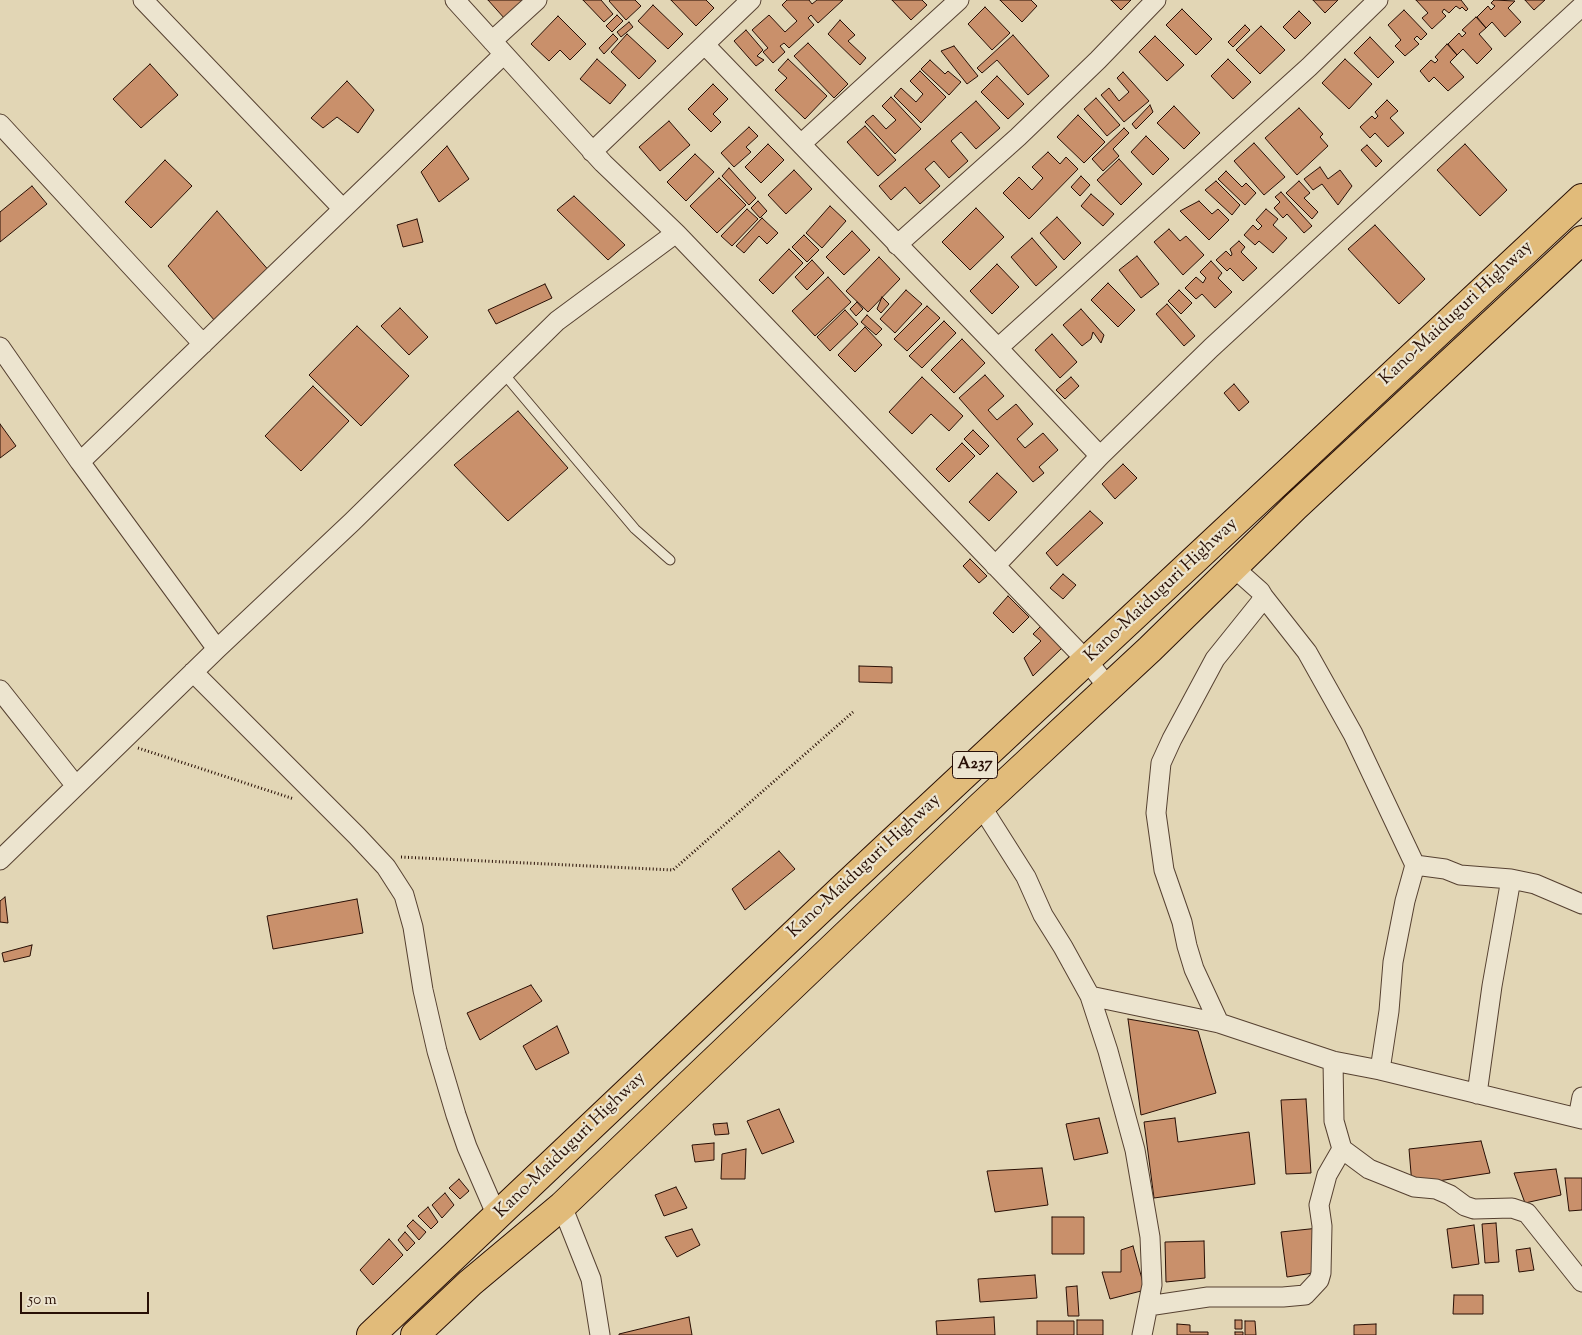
<!DOCTYPE html>
<html>
<head>
<meta charset="utf-8">
<style>
	body { margin:0 }
	#map { position:relative; width:1582px; height:1335px; overflow:hidden; background:#e2d6b5; font-family:"Sorts Mill Goudy",serif }
	canvas { display:block }
	.scale { position:absolute; left:20px; top:1292px; width:129px; height:22px; box-sizing:border-box; border:2px solid #280f05; border-top:0; padding-left:6px; font-size:15px; line-height:18px; white-space:nowrap; color:#280f05; -webkit-text-stroke:4px #ece4cf; paint-order:stroke }
</style>
</head>
<body>
<div id="map">
<canvas width="1582" height="1335"></canvas>
<div class="scale">50 m</div>
</div>
<script>
const ctx = document.querySelector('canvas').getContext('2d');
ctx.lineJoin = 'round';
function fillPath(path, color) { ctx.fillStyle = color; ctx.fill(path, 'evenodd'); }
const shape = rows => new Path2D(rows.map(r => 'M' + r).join(''));
function stroke(path, color, width, dash) { ctx.strokeStyle = color; ctx.lineWidth = width; ctx.lineCap = dash ? 'butt' : 'round'; ctx.setLineDash(dash || []); ctx.stroke(path); }
function drawText(font, color, halo, rows, align = 'center') {
  ctx.font = font + ' "Sorts Mill Goudy",serif'; ctx.lineWidth = 4.5; ctx.setLineDash([]); ctx.textBaseline = 'middle'; ctx.strokeStyle = halo; ctx.fillStyle = color; for (const [text, x, y, turn = 0] of rows) {
    ctx.save(); ctx.translate(x, y); ctx.rotate((+turn || 0) * Math.PI / 180); ctx.textAlign = isNaN(turn) ? turn : align; if (halo) ctx.strokeText(text, 0, 0); ctx.fillText(text, 0, 0); ctx.restore();
  }
}
const building = shape([
	[488,0,526,0,505,19,488,0],
	[583,0,601,0,613,14,604,22,583,0],
	[610,0,635,0,641,6,626,20,609,1,610,0],
	[671,0,706,0,714,8,696,26,671,0],
	[787,0,809,0,812,4,817,0,843,0,818,23,811,15,808,18,814,25,789,48,784,43,780,46,785,52,773,63,763,52,768,48,752,30,769,15,785,32,797,21,782,5,787,0],
	[892,0,922,0,927,5,911,20,892,0],
	[1000,0,1031,0,1037,6,1022,22,1000,0],
	[1111,0,1131,0,1121,10,1111,0],
	[1313,0,1338,0,1325,13,1313,0],
	[1416,0,1461,0,1468,9,1466,11,1462,7,1460,9,1456,6,1449,13,1444,9,1442,12,1446,16,1432,29,1422,18,1428,13,1416,0],
	[1494,0,1515,1,1508,8,1521,22,1505,37,1492,22,1486,28,1477,17,1488,6,1491,10,1495,6,1491,3,1494,0],
	[1525,0,1545,0,1534,10,1525,0],
	[653,5,683,34,668,49,638,21,653,5],
	[985,7,1010,33,992,50,968,24,985,7],
	[1182,9,1212,39,1196,55,1166,25,1182,9],
	[1404,10,1427,34,1421,40,1417,36,1414,39,1419,44,1405,56,1395,46,1401,40,1388,25,1404,10],
	[1299,11,1311,23,1295,39,1283,27,1299,11],
	[617,15,623,21,612,32,606,26,617,15],
	[558,16,586,44,570,60,560,50,549,61,531,44,558,16],
	[1476,17,1486,28,1479,34,1492,49,1477,64,1463,49,1457,55,1448,44,1459,33,1462,37,1466,33,1462,30,1476,17],
	[840,20,855,35,848,41,866,58,860,65,828,34,840,20],
	[629,22,633,27,621,37,617,32,629,22],
	[1245,25,1250,30,1233,47,1228,42,1245,25],
	[1261,26,1285,50,1260,74,1236,50,1261,26],
	[746,30,763,50,757,56,764,60,756,66,734,41,746,30],
	[613,34,618,39,604,54,599,48,613,34],
	[627,34,656,61,639,79,611,52,627,34],
	[1013,35,1049,76,1028,95,997,60,982,73,977,68,1013,35],
	[1155,36,1184,65,1167,81,1139,52,1155,36],
	[1370,37,1394,62,1378,78,1354,53,1370,37],
	[808,43,848,84,834,98,794,56,808,43],
	[1447,44,1457,55,1450,62,1464,77,1448,91,1434,77,1429,82,1420,71,1431,60,1435,63,1438,60,1435,57,1447,44],
	[954,46,978,76,967,84,941,51,954,46],
	[597,59,626,85,610,104,580,79,597,59],
	[788,59,827,96,805,119,775,90,787,78,778,70,788,59],
	[1228,59,1251,82,1233,99,1211,76,1228,59],
	[1345,59,1372,84,1349,109,1322,83,1345,59],
	[930,60,945,74,948,71,961,82,949,95,921,69,930,60],
	[150,64,178,95,141,128,113,99,150,64],
	[920,71,946,97,921,123,894,96,901,88,916,102,923,94,910,81,920,71],
	[1123,72,1149,101,1124,122,1101,95,1109,88,1119,101,1129,92,1117,78,1123,72],
	[997,76,1024,104,1008,119,981,92,997,76],
	[347,81,374,110,358,133,337,117,323,128,311,118,347,81],
	[713,84,728,99,713,114,721,122,711,132,688,109,713,84],
	[891,97,921,129,895,154,865,122,873,115,886,129,896,120,882,106,891,97],
	[1096,98,1120,125,1107,136,1084,109,1096,98],
	[1387,100,1398,111,1390,118,1404,133,1388,147,1375,133,1370,138,1360,127,1372,116,1375,119,1378,116,1375,112,1387,100],
	[976,101,1000,128,976,149,961,132,951,141,968,161,949,178,934,161,925,169,940,186,920,204,905,187,891,200,879,186,976,101],
	[1150,105,1153,112,1136,129,1132,124,1150,105],
	[1174,106,1200,133,1184,149,1157,123,1174,106],
	[1299,108,1323,134,1320,137,1328,146,1297,175,1265,138,1299,108],
	[1078,115,1105,142,1084,163,1057,137,1078,115],
	[669,121,690,145,660,171,639,147,669,121],
	[865,126,896,160,878,176,847,142,865,126],
	[749,127,758,136,746,147,751,152,734,167,721,153,749,127],
	[1124,128,1129,133,1113,149,1119,156,1103,171,1092,159,1124,128],
	[1146,136,1169,159,1153,175,1131,152,1146,136],
	[1254,143,1285,177,1264,195,1234,161,1254,143],
	[768,144,784,160,761,183,745,167,768,144],
	[1465,144,1507,190,1480,216,1437,170,1465,144],
	[1367,145,1382,161,1376,167,1361,150,1367,145],
	[447,146,469,179,439,202,421,172,447,146],
	[1048,152,1060,164,1066,157,1078,169,1029,219,1003,193,1019,177,1032,190,1043,178,1032,167,1048,152],
	[695,154,714,172,686,201,667,182,695,154],
	[1119,159,1142,184,1121,205,1097,180,1119,159],
	[165,160,192,186,151,228,125,202,165,160],
	[1320,167,1328,179,1340,170,1352,186,1338,205,1322,184,1313,190,1304,179,1320,167],
	[729,168,756,198,749,205,722,176,729,168],
	[794,170,812,189,786,214,768,195,794,170],
	[1226,171,1242,187,1246,183,1256,193,1245,205,1218,179,1226,171],
	[1081,176,1090,185,1080,196,1071,187,1081,176],
	[719,178,746,205,717,233,690,206,719,178],
	[1216,181,1240,205,1232,215,1205,190,1216,181],
	[1299,181,1310,193,1304,198,1318,212,1312,219,1286,193,1299,181],
	[32,186,47,204,0,242,0,212,32,186],
	[1281,192,1312,226,1304,233,1287,214,1283,218,1274,208,1280,202,1275,197,1281,192],
	[1091,194,1114,214,1103,226,1081,206,1091,194],
	[574,196,625,245,608,260,557,210,574,196],
	[758,201,767,211,760,218,751,208,758,201],
	[1199,201,1212,214,1218,209,1229,220,1209,240,1180,211,1199,201],
	[830,206,846,221,822,248,806,233,830,206],
	[976,208,1004,237,970,270,942,242,976,208],
	[747,209,758,219,732,246,721,236,747,209],
	[1266,209,1278,219,1273,225,1287,238,1273,253,1259,241,1255,245,1244,235,1253,225,1258,230,1262,226,1256,220,1266,209],
	[217,211,271,273,215,321,168,266,217,211],
	[1057,217,1081,243,1064,260,1040,233,1057,217],
	[762,218,778,233,767,244,759,236,744,253,736,246,762,218],
	[417,219,423,242,403,247,397,225,417,219],
	[1375,225,1425,279,1399,304,1348,249,1375,225],
	[1169,229,1180,241,1186,236,1204,255,1183,275,1154,242,1169,229],
	[852,231,870,250,844,275,826,257,852,231],
	[804,235,819,250,807,262,792,247,804,235],
	[1032,238,1057,267,1036,286,1011,257,1032,238],
	[1239,241,1245,247,1241,252,1257,268,1243,281,1230,268,1227,271,1216,260,1226,251,1231,256,1232,254,1230,249,1239,241],
	[789,249,803,263,773,294,759,280,789,249],
	[1137,256,1159,284,1141,298,1119,270,1137,256],
	[879,257,900,279,868,312,846,291,879,257],
	[812,260,824,273,807,290,795,277,812,260],
	[1211,261,1222,273,1218,278,1232,292,1215,308,1202,294,1196,299,1185,288,1196,277,1203,283,1206,278,1200,272,1211,261],
	[997,264,1019,287,992,314,970,291,997,264],
	[828,277,851,302,815,336,792,311,828,277],
	[1108,283,1135,310,1118,327,1091,300,1108,283],
	[545,284,552,298,496,324,488,310,545,284],
	[906,290,922,304,895,333,880,319,906,290],
	[1179,290,1192,303,1181,314,1168,301,1179,290],
	[882,297,889,304,881,313,877,309,882,297],
	[857,302,863,309,856,316,850,309,857,302],
	[1167,304,1195,336,1184,346,1156,314,1167,304],
	[927,306,940,318,907,351,894,339,927,306],
	[400,308,428,337,409,355,381,326,400,308],
	[1081,309,1104,335,1101,343,1093,332,1091,339,1082,346,1063,325,1081,309],
	[845,310,858,324,830,351,817,337,845,310],
	[867,315,882,329,876,335,861,322,867,315],
	[944,321,956,333,922,368,909,356,944,321],
	[357,326,409,376,361,426,309,375,357,326],
	[865,327,882,345,855,372,838,355,865,327],
	[1052,334,1077,362,1060,378,1035,350,1052,334],
	[962,339,985,363,954,393,931,370,962,339],
	[985,375,1004,396,988,410,997,420,1016,404,1033,424,1017,439,1025,448,1043,433,1058,450,1039,467,1044,473,1033,482,959,398,985,375],
	[922,377,963,416,949,431,931,414,912,434,889,412,922,377],
	[1071,377,1079,386,1065,399,1056,390,1071,377],
	[1234,384,1249,402,1239,411,1224,393,1234,384],
	[313,386,349,421,301,471,265,436,313,386],
	[518,411,568,468,508,521,454,465,518,411],
	[0,424,16,446,0,458,0,424],
	[973,430,989,446,980,455,964,439,973,430],
	[962,443,975,456,949,482,936,469,962,443],
	[1123,464,1137,478,1115,499,1102,484,1123,464],
	[997,473,1017,492,989,521,969,502,997,473],
	[1090,511,1103,523,1057,566,1046,553,1090,511],
	[970,559,987,576,979,583,963,566,970,559],
	[1063,574,1076,585,1063,599,1050,588,1063,574],
	[1008,596,1029,617,1013,633,993,613,1008,596],
	[1041,626,1062,648,1033,676,1024,658,1041,641,1033,634,1041,626],
	[859,666,892,667,892,683,859,682,859,666],
	[779,851,795,869,745,910,732,889,779,851],
	[5,897,8,923,0,922,0,901,5,897],
	[357,899,363,933,273,949,267,916,357,899],
	[32,945,30,956,4,962,2,953,32,945],
	[531,985,542,1001,480,1040,467,1013,531,985],
	[1128,1019,1198,1031,1216,1093,1141,1115,1128,1019],
	[557,1026,569,1053,536,1070,523,1046,557,1026],
	[1306,1099,1311,1173,1286,1174,1281,1100,1306,1099],
	[779,1109,794,1142,762,1154,747,1121,779,1109],
	[1099,1118,1108,1153,1074,1160,1066,1124,1099,1118],
	[1175,1118,1178,1142,1249,1132,1255,1184,1154,1198,1144,1122,1175,1118],
	[727,1123,729,1134,715,1135,713,1124,727,1123],
	[1481,1141,1490,1173,1412,1185,1409,1149,1481,1141],
	[714,1143,714,1160,695,1162,692,1145,714,1143],
	[746,1149,745,1179,721,1179,722,1154,746,1149],
	[1042,1168,1048,1205,995,1212,987,1171,1042,1168],
	[1556,1169,1561,1195,1525,1203,1514,1173,1556,1169],
	[1565,1178,1582,1178,1582,1210,1569,1211,1565,1178],
	[459,1179,469,1191,460,1199,449,1188,459,1179],
	[676,1187,687,1208,664,1216,655,1195,676,1187],
	[445,1193,454,1205,442,1218,432,1205,445,1193],
	[428,1207,438,1222,431,1229,418,1216,428,1207],
	[1052,1217,1084,1217,1084,1254,1052,1254,1052,1217],
	[413,1220,426,1232,419,1240,407,1226,413,1220],
	[1496,1223,1499,1262,1485,1263,1482,1224,1496,1223],
	[1474,1225,1479,1264,1452,1268,1447,1229,1474,1225],
	[1319,1228,1320,1272,1287,1277,1281,1232,1319,1228],
	[692,1229,700,1245,677,1257,665,1237,692,1229],
	[405,1232,415,1243,407,1251,398,1240,405,1232],
	[389,1239,403,1255,373,1285,360,1270,389,1239],
	[1204,1241,1205,1278,1166,1282,1165,1242,1204,1241],
	[1133,1246,1145,1290,1110,1299,1102,1272,1121,1272,1121,1250,1133,1246],
	[1530,1248,1534,1270,1519,1272,1516,1250,1530,1248],
	[1035,1275,1037,1298,980,1302,978,1279,1035,1275],
	[1077,1286,1079,1316,1068,1316,1066,1287,1077,1286],
	[1454,1295,1483,1295,1483,1314,1453,1314,1454,1295],
	[689,1317,692,1335,619,1335,619,1334,689,1317],
	[994,1317,995,1335,937,1335,936,1321,994,1317],
	[1077,1320,1103,1320,1103,1335,1077,1335,1077,1320],
	[1235,1320,1242,1320,1242,1329,1235,1329,1235,1320],
	[1037,1321,1074,1321,1074,1335,1037,1335,1037,1321],
	[1245,1321,1255,1321,1256,1335,1245,1335,1245,1321],
	[1177,1324,1190,1325,1190,1332,1208,1332,1208,1335,1177,1335,1177,1324],
	[1376,1324,1376,1335,1354,1335,1354,1325,1376,1324],
	[1235,1332,1243,1332,1243,1335,1235,1335,1235,1332]
]);
fillPath(building, '#c9906b');
stroke(building, '#280f05', 1);
const lane = shape([
	[504,374,635,529,670,560]
]);
const street = shape([
	[143,0,343,209],
	[455,0,603,163,676,233,1087,661,1109,688],
	[492,41,537,0],
	[705,45,998,348,1100,456],
	[0,124,203,344],
	[801,144,959,0],
	[592,152,751,0],
	[897,245,1018,137,1098,60,1156,0],
	[0,347,80,462,217,649],
	[998,348,1309,67,1378,0],
	[80,462,504,54],
	[995,566,1100,456,1211,348,1582,6],
	[1263,596,1307,652,1353,734,1415,865,1405,901,1393,962,1389,1011,1380,1070],
	[193,672,357,836,386,867,404,895,413,927,423,990,437,1051,456,1115,467,1147,497,1216],
	[0,690,76,786],
	[981,806,1026,877,1043,915,1063,947,1090,996,1108,1051,1135,1150,1150,1237,1152,1285,1142,1335],
	[0,860,217,649,352,522,557,321,676,233],
	[1415,865,1445,869,1460,875,1511,879,1535,884,1582,904],
	[1090,996,1219,1023,1333,1061,1380,1070,1582,1119],
	[1219,1023,1194,969,1187,946,1182,922,1164,870,1156,813,1161,763,1172,739,1215,659,1260,603,1263,596,1260,591,1233,567],
	[1333,1061,1334,1121,1342,1149,1369,1169,1414,1187,1436,1189,1450,1195,1465,1206,1474,1209,1512,1208,1527,1213,1582,1282],
	[1477,1094,1492,986,1511,879],
	[1578,1118,1582,1097],
	[562,1206,591,1279,600,1335],
	[1148,1306,1208,1297,1283,1297,1305,1295,1319,1280,1321,1273,1322,1226,1319,1205,1327,1175,1342,1149]
]);
const highway = shape([
	[371,1335,846,885,1582,198],
	[415,1335,470,1283,562,1206,981,806,1150,649,1295,507,1582,240]
]);
stroke(lane, '#564131', 11);
stroke(street, '#564131', 21);
stroke(highway, '#280f05', 30);
stroke(shape([
	[138,748,294,799],
	[401,857,673,870,853,712]
]), '#280f05', 3, [1, 2.5]);
stroke(lane, '#ece4cf', 9);
stroke(street, '#ece4cf', 19);
stroke(highway, '#e1bb7a', 28);
for (const [x, y, w] of [
	[975,765,45]
]) { const box = new Path2D(); box.roundRect(x - w / 2, y - 13.5, w, 27, 4); ctx.fillStyle = '#ece4cf'; ctx.fill(box); stroke(box, '#280f05', 1); }
drawText('bold 16px', '#280f05', null, [
	["A237",975,765]
]);
drawText('18px', '#280f05', '#ece4cf', [
	["Kano-Maiduguri Highway",1457,314,-43],
	["Kano-Maiduguri Highway",1162,591,-43],
	["Kano-Maiduguri Highway",865,867,-43],
	["Kano-Maiduguri Highway",571,1146,-44]
]);
</script>
</body>
</html>
